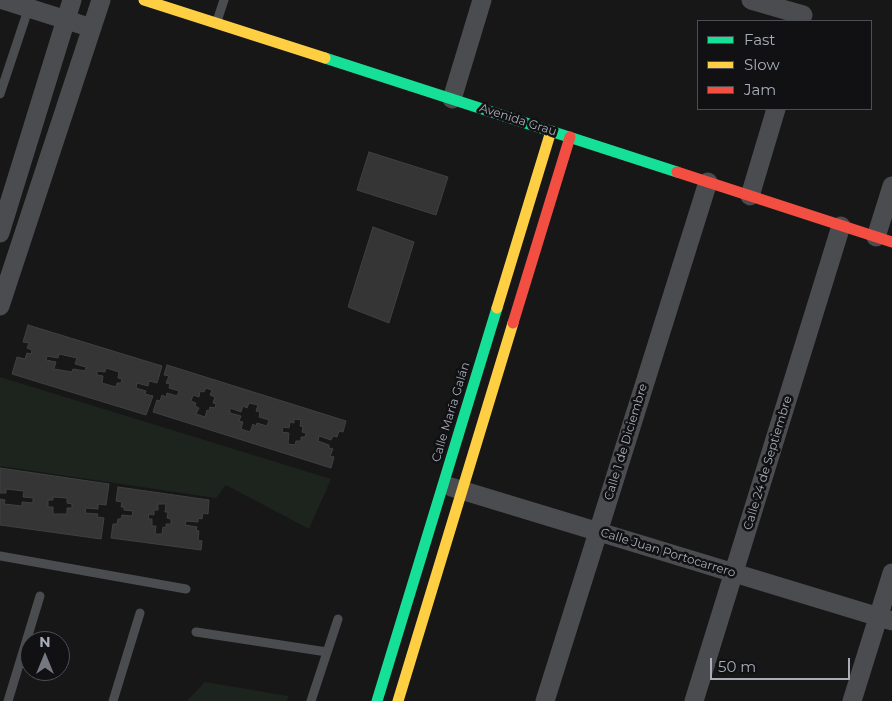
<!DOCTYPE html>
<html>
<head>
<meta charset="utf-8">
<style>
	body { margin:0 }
	#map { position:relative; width:892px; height:701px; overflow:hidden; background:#171717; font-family:Montserrat,sans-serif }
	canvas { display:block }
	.legend { position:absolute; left:697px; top:20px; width:175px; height:90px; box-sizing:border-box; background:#111113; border:1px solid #4d4f55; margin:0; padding:6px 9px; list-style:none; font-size:15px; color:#a8adb8 }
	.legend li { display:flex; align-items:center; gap:10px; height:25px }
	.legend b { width:25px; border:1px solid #4d4f55 }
	.north { position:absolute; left:20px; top:631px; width:50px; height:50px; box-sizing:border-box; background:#111113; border:1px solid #4d4f55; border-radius:50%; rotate:0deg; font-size:14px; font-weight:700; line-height:20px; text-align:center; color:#a8adb8 }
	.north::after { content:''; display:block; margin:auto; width:18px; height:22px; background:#757880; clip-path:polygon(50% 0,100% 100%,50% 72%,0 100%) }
	.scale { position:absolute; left:710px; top:658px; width:140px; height:22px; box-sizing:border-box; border:2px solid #a8adb8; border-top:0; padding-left:6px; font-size:15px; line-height:18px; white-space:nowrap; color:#a8adb8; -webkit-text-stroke:4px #111113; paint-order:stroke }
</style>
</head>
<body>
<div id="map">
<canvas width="892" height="701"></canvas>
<ul class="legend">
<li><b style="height:6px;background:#16e098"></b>Fast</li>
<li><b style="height:6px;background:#ffcf43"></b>Slow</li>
<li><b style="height:6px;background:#f24e42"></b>Jam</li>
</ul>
<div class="north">N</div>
<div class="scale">50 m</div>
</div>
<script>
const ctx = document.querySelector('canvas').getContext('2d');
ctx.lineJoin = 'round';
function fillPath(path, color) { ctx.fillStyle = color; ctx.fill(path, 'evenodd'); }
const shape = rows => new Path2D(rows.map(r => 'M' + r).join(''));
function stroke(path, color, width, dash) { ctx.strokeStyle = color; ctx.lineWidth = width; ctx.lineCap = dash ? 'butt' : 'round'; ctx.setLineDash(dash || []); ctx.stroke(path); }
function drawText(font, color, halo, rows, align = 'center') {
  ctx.font = font + ' Montserrat,sans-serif'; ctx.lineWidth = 5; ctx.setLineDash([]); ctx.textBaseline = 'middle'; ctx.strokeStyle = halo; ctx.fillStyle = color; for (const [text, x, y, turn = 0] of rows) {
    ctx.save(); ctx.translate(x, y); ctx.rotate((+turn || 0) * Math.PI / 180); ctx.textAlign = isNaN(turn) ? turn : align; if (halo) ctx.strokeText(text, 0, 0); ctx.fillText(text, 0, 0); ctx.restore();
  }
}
fillPath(shape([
	[0,377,331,479,309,529,226,485,216,498,0,466],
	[205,682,288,696,287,701,187,701]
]), '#1d241e');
const building = shape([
	[369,152,448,177,436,215,357,190,369,152],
	[373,227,414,242,389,323,348,307,373,227],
	[28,325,162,366,157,383,149,381,148,386,137,383,136,388,146,391,145,394,153,396,146,415,12,374,17,357,25,359,27,353,31,354,32,350,27,348,29,343,23,342,28,325],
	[59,354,77,358,75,364,86,367,85,371,73,369,72,372,54,369,56,362,46,360,47,356,58,358,59,354],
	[106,368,119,372,118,378,122,379,121,383,117,383,116,387,102,383,103,376,97,375,97,371,105,372,106,368],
	[167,365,346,421,343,432,339,431,337,437,333,436,331,440,319,436,318,441,329,445,329,448,333,449,330,456,334,457,331,468,153,412,157,400,160,401,162,395,166,397,167,393,177,396,179,391,169,388,170,384,166,383,169,376,164,375,167,365],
	[206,388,212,390,210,395,215,397,213,403,216,404,215,408,210,407,209,411,207,410,205,417,196,414,199,408,195,406,196,403,191,401,193,395,199,397,200,391,204,392,206,388],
	[249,403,258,405,256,411,260,412,259,417,269,420,267,426,257,423,256,426,253,424,250,432,241,429,243,422,239,421,241,416,230,413,230,408,241,412,243,406,247,408,249,403],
	[294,419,301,420,300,426,303,427,302,432,306,433,305,437,301,437,301,441,296,441,295,445,288,444,289,433,282,432,283,427,289,428,290,422,294,423,294,419],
	[0,468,109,484,106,505,98,504,98,509,86,508,85,513,98,514,97,517,104,518,101,539,0,525,0,499,5,500,4,504,22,506,22,502,33,503,33,498,23,497,24,491,6,489,6,493,0,493,0,468],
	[53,497,67,498,67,503,72,504,72,508,67,508,67,514,53,514,53,507,48,507,48,500,53,500,53,497],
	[118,487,209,500,208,514,203,513,202,519,198,518,198,522,186,521,185,525,197,527,196,530,199,531,198,540,202,541,201,550,111,538,113,524,117,524,118,519,121,519,122,515,132,516,133,511,124,510,124,507,121,507,122,502,116,501,118,487],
	[158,504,166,504,165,512,168,512,167,518,171,519,171,524,166,524,166,528,163,527,162,534,155,534,156,526,152,526,152,519,148,519,149,514,154,515,154,510,158,510,158,504]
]);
fillPath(building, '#353536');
stroke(building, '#3f4043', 1);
stroke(shape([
	[217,21,224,0],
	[0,94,29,7],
	[0,556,186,589],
	[196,632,327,652],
	[8,701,40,596],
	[113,701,140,613],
	[311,701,338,619]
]), '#4b4c50', 9);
stroke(shape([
	[3,0,92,28],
	[751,0,803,15],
	[452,99,482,0],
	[750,196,776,109],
	[0,233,72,0],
	[876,237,892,186],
	[0,306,101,0],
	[451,487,892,621],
	[545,701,708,182],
	[694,701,841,226],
	[852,701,892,573]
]), '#4b4c50', 19);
stroke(shape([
	[325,58,677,172],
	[377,701,497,308]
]), '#16e098', 11);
stroke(shape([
	[144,0,325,58],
	[497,308,551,131],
	[398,701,513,323]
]), '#ffcf43', 11);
stroke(shape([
	[677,172,892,242],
	[513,323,570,137]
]), '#f24e42', 11);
drawText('12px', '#a8adb8', '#111113', [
	["Avenida Grau",518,120,18],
	["Calle María Galán",451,412,-73],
	["Calle 1 de Diciembre",626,442,-73],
	["Calle 24 de Septiembre",768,463,-73],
	["Calle Juan Portocarrero",668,553,17]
]);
</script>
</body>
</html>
